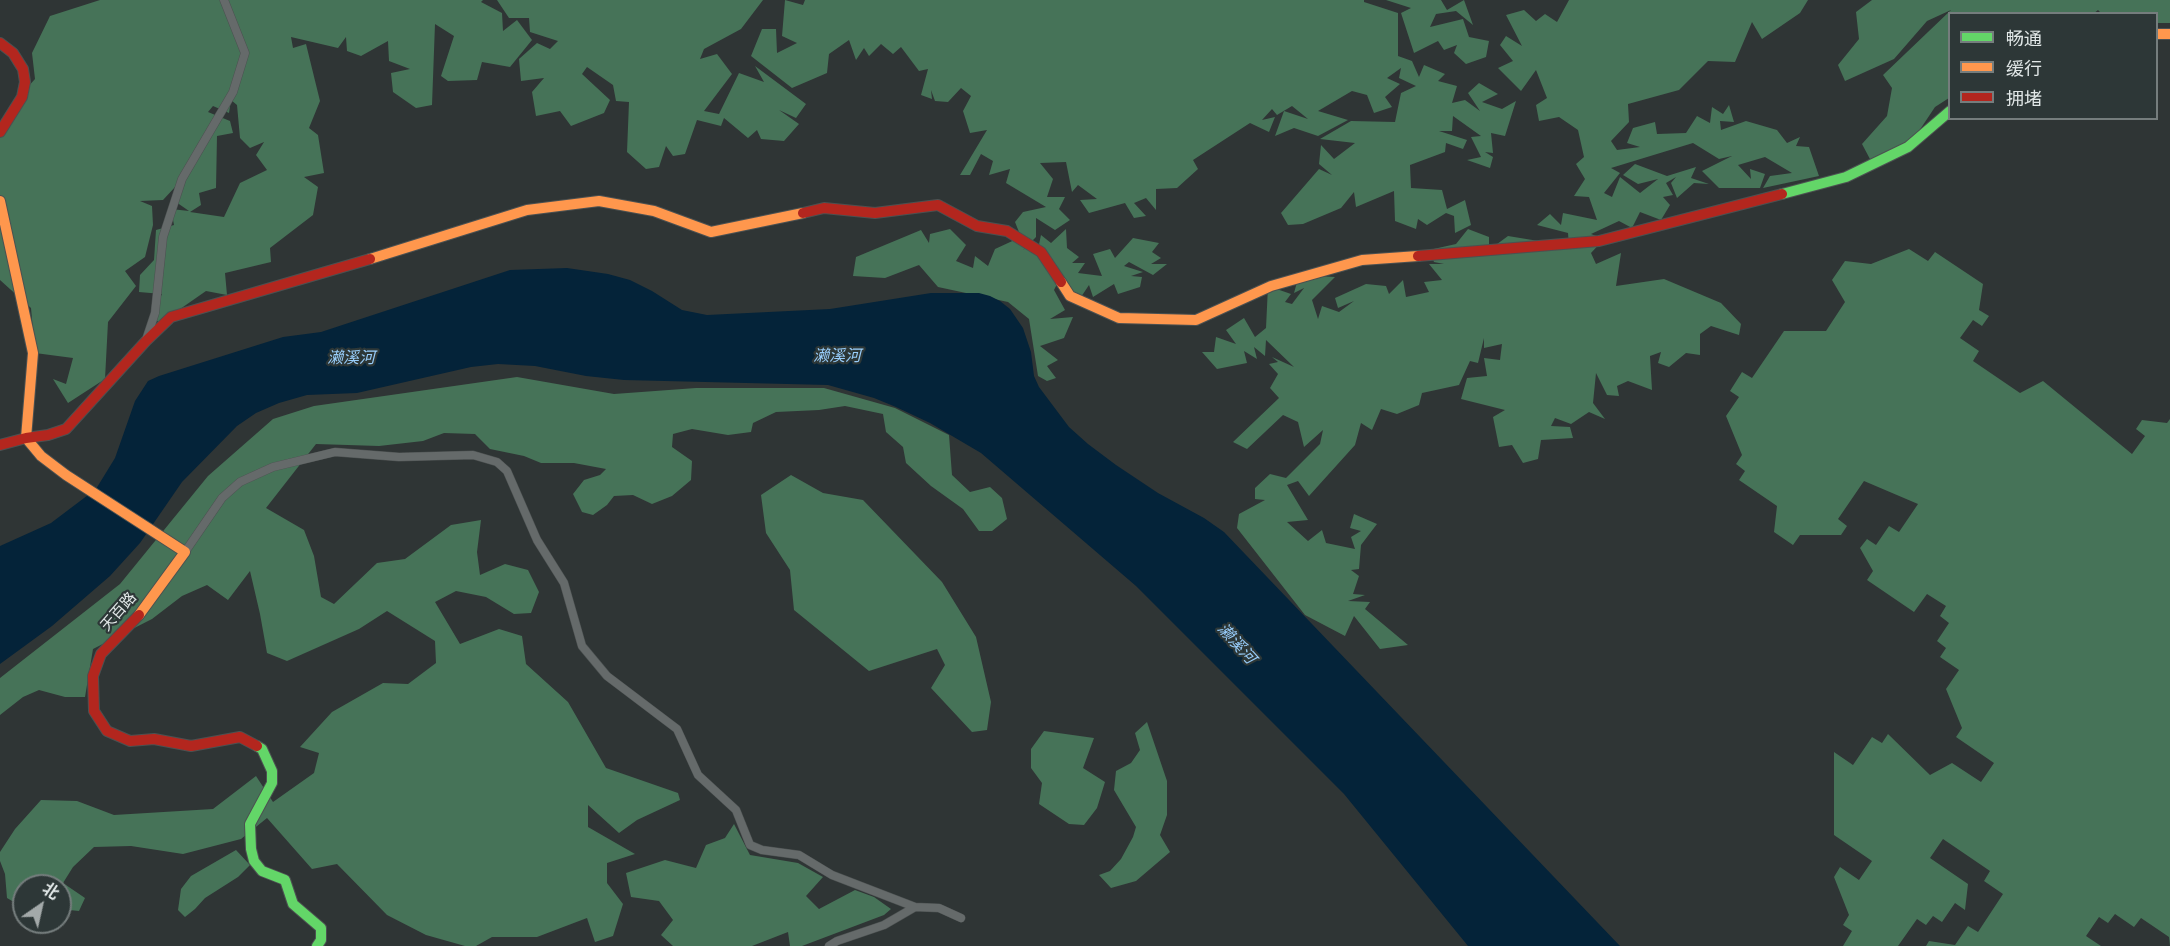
<!DOCTYPE html>
<html>
<head>
<meta charset="utf-8">
<style>
	body { margin:0 }
	#map { position:relative; width:2170px; height:946px; overflow:hidden; background:#2f3535; font-family:"Archivo Narrow","Noto Sans SC",sans-serif }
	canvas { display:block }
	.legend { position:absolute; left:1948px; top:12px; width:210px; height:108px; box-sizing:border-box; background:#2d3737; border:2px solid #757d7d; margin:0; padding:8px 10px; list-style:none; font-size:18px; color:#e1e7e7 }
	.legend li { display:flex; align-items:center; gap:12px; height:30px }
	.legend b { width:30px; border:2px solid #757d7d }
	.north { position:absolute; left:12px; top:874px; width:60px; height:60px; box-sizing:border-box; background:#2d3737; border:2px solid #757d7d; border-radius:50%; rotate:34deg; font-size:16px; font-weight:700; line-height:24px; text-align:center; color:#e1e7e7 }
	.north::after { content:''; display:block; margin:auto; width:21px; height:27px; background:#a3a9a9; clip-path:polygon(50% 0,100% 100%,50% 72%,0 100%) }
</style>
</head>
<body>
<div id="map">
<canvas width="2170" height="946"></canvas>
<ul class="legend">
<li><b style="height:8px;background:#63d668"></b>畅通</li>
<li><b style="height:8px;background:#ff974d"></b>缓行</li>
<li><b style="height:8px;background:#b3261e"></b>拥堵</li>
</ul>
<div class="north">北</div>
</div>
<script>
const ctx = document.querySelector('canvas').getContext('2d');
ctx.lineJoin = 'round';
function fillPath(path, color) { ctx.fillStyle = color; ctx.fill(path, 'evenodd'); }
const shape = rows => new Path2D(rows.map(r => 'M' + r).join(''));
function stroke(path, color, width, dash) { ctx.strokeStyle = color; ctx.lineWidth = width; ctx.lineCap = dash ? 'butt' : 'round'; ctx.setLineDash(dash || []); ctx.stroke(path); }
function drawText(font, color, halo, rows, align = 'center') {
  ctx.font = font + ' "Archivo Narrow","Noto Sans SC",sans-serif'; ctx.lineWidth = 4.5; ctx.setLineDash([]); ctx.textBaseline = 'middle'; ctx.strokeStyle = halo; ctx.fillStyle = color; for (const [text, x, y, turn = 0] of rows) {
    ctx.save(); ctx.translate(x, y); ctx.rotate((+turn || 0) * Math.PI / 180); ctx.textAlign = isNaN(turn) ? turn : align; if (halo) ctx.strokeText(text, 0, 0); ctx.fillText(text, 0, 0); ctx.restore();
  }
}
fillPath(shape([
	[100,0,483,0,481,2,502,13,503,31,517,20,532,40,510,67,482,62,477,80,448,81,441,76,454,36,435,24,432,105,416,108,393,92,391,73,410,69,389,61,388,41,361,56,347,51,346,37,338,48,291,37,293,48,306,44,320,101,309,128,318,135,324,173,304,177,318,187,313,215,270,248,271,262,225,273,227,295,206,291,160,323,151,316,162,294,139,292,140,275,154,260,156,230,174,225,171,209,189,211,176,202,176,186,163,200,140,201,152,206,153,225,145,257,125,271,136,286,108,322,105,379,68,403,53,379,66,384,73,358,35,353,31,308,0,280,0,133,8,109,35,79,32,53,50,16],
	[231,100,237,105,240,138,250,148,264,142,256,155,267,170,240,183,224,217,190,212,201,205,199,193,216,188,217,136,233,133,230,121,208,112,213,106,229,113],
	[497,0,763,0,741,29,704,49,700,59,717,54,732,74,704,111,719,114,739,73,764,82,755,66,806,104,796,118,779,110,799,124,784,141,761,139,757,130,748,138,724,118,721,126,697,120,685,154,673,156,666,146,659,167,646,169,627,152,629,102,616,101,613,85,587,67,582,74,610,100,604,113,571,126,560,111,536,116,532,92,544,78,521,81,519,59,537,43,550,49,558,41,530,32,529,18,509,18],
	[785,0,803,5,805,0,1364,0,1364,2,1398,13,1398,56,1412,61,1419,77,1424,65,1445,74,1438,81,1457,86,1452,103,1465,100,1480,111,1468,93,1479,83,1498,94,1482,102,1502,109,1516,101,1505,136,1491,133,1493,153,1485,152,1493,157,1490,168,1467,160,1481,157,1471,137,1481,136,1453,116,1452,131,1439,131,1467,140,1463,149,1446,143,1445,152,1410,165,1411,188,1442,190,1447,209,1465,200,1471,225,1455,233,1454,216,1446,213,1427,225,1418,219,1416,229,1395,221,1394,191,1356,207,1354,192,1341,208,1303,224,1288,225,1281,213,1319,169,1332,175,1319,164,1321,145,1334,159,1355,143,1320,139,1351,121,1395,122,1401,93,1416,86,1399,78,1401,68,1387,78,1400,84,1385,97,1392,107,1374,113,1367,95,1352,91,1318,111,1348,120,1318,136,1294,128,1275,136,1284,111,1308,119,1292,106,1277,115,1272,109,1262,120,1275,117,1269,132,1250,123,1193,160,1198,169,1177,188,1156,189,1156,210,1146,198,1134,203,1146,216,1134,218,1125,203,1089,213,1080,200,1097,199,1078,185,1072,192,1066,162,1040,163,1053,179,1047,197,1065,197,1059,209,1070,220,1055,230,1036,218,1036,237,1023,250,1031,244,1038,249,1041,235,1051,243,1066,229,1067,248,1079,257,1072,263,1085,263,1078,273,1102,276,1093,254,1110,249,1115,258,1133,238,1159,243,1152,252,1161,258,1151,264,1167,264,1153,275,1129,262,1124,266,1143,272,1131,276,1142,277,1140,287,1118,294,1114,284,1093,297,1089,285,1079,300,1062,274,1054,290,1065,310,1050,319,1073,317,1064,338,1040,346,1058,360,1047,366,1056,378,1047,381,1038,376,1029,319,1008,302,938,287,919,265,885,278,853,276,856,257,921,230,929,243,930,234,950,229,966,245,956,261,973,268,975,256,988,266,995,249,1021,237,1015,222,1023,212,1046,207,1006,183,1010,169,989,175,993,161,981,154,970,175,960,175,987,130,970,133,963,111,971,96,961,88,948,102,935,101,931,90,932,99,921,95,928,69,919,71,901,47,893,54,881,44,869,56,864,48,856,60,849,40,829,54,827,73,792,88,751,56,762,29,776,29,777,53,797,43,782,36],
	[1386,0,1441,0,1447,10,1464,0,1473,25,1456,11,1436,14,1430,27,1463,19,1469,37,1489,41,1486,57,1466,64,1454,53,1457,45,1444,50,1438,41,1414,53,1401,13,1411,8],
	[1569,0,1808,0,1800,13,1762,39,1752,22,1735,62,1708,61,1679,90,1628,104,1629,122,1611,141,1617,150,1640,147,1627,143,1633,128,1655,122,1657,134,1686,133,1697,116,1710,123,1712,107,1723,114,1729,105,1734,122,1720,121,1721,130,1746,121,1777,130,1787,143,1800,137,1796,146,1809,147,1819,176,1763,188,1770,176,1792,173,1765,157,1738,165,1751,179,1750,169,1765,174,1760,188,1719,188,1702,171,1732,156,1719,159,1693,143,1611,168,1620,173,1604,193,1612,197,1620,177,1640,193,1658,179,1638,184,1623,175,1635,164,1667,176,1696,167,1691,178,1709,184,1694,183,1677,198,1671,183,1676,177,1666,183,1673,195,1663,197,1670,205,1661,220,1640,212,1632,228,1619,221,1591,234,1604,239,1591,253,1596,264,1621,253,1616,286,1664,279,1721,303,1741,324,1739,335,1711,326,1700,334,1700,355,1686,353,1669,367,1658,363,1661,352,1650,356,1652,390,1628,381,1617,386,1619,396,1607,395,1596,373,1593,403,1605,419,1589,412,1571,424,1555,418,1551,426,1570,427,1573,438,1541,440,1538,459,1523,463,1512,445,1499,447,1493,417,1505,410,1461,399,1467,378,1487,376,1484,358,1500,360,1502,344,1484,348,1484,338,1478,363,1470,361,1459,385,1422,393,1419,405,1397,414,1381,409,1372,430,1361,423,1355,445,1309,496,1298,481,1287,485,1308,520,1287,522,1308,541,1322,530,1326,543,1355,549,1351,537,1361,531,1350,528,1354,514,1377,524,1361,545,1359,569,1351,570,1359,576,1353,594,1365,595,1348,601,1370,602,1365,609,1408,645,1380,649,1354,616,1345,636,1305,615,1237,528,1239,514,1265,500,1255,499,1255,488,1270,474,1286,478,1320,444,1323,430,1304,447,1298,422,1283,415,1247,449,1233,442,1279,398,1270,388,1278,374,1269,364,1278,362,1272,357,1294,367,1266,340,1265,356,1254,347,1257,359,1244,351,1247,363,1217,369,1202,352,1214,352,1216,337,1236,344,1226,330,1244,318,1255,337,1266,328,1268,286,1291,294,1285,302,1292,304,1304,288,1294,293,1299,275,1335,277,1312,300,1318,319,1322,306,1339,312,1354,301,1338,308,1335,298,1366,284,1386,286,1389,294,1403,280,1406,297,1429,292,1424,282,1442,280,1429,264,1444,264,1434,262,1429,250,1456,244,1468,229,1489,237,1489,250,1508,236,1569,246,1568,233,1537,225,1550,214,1561,225,1563,213,1597,220,1589,197,1574,196,1585,179,1576,164,1584,157,1578,130,1559,117,1539,121,1536,105,1547,98,1536,70,1521,91,1498,68,1513,61,1500,45,1506,36,1522,46,1506,15,1524,10,1536,21,1545,14,1557,22],
	[1872,0,2170,0,2170,23,2157,23,2156,14,2101,13,2098,10,2093,14,1950,14,1949,98,1935,107,1913,140,1871,161,1862,144,1887,116,1892,88,1883,75,1951,10,1927,21,1894,59,1845,81,1838,65,1859,39,1856,12],
	[1909,249,1928,261,1935,252,1983,284,1979,310,1989,316,1982,326,1973,320,1960,338,1979,351,1973,361,2020,393,2043,381,2132,454,2145,436,2136,429,2142,420,2167,423,2170,419,2170,946,2169,937,2141,918,2134,927,2115,914,2108,923,2099,917,2086,936,2101,946,1926,946,1929,941,1955,945,1968,926,1978,932,2003,894,1984,881,1990,871,1943,839,1930,858,1968,884,1965,910,1955,903,1942,922,1933,916,1926,925,1917,919,1898,946,1843,946,1852,931,1843,925,1849,915,1834,877,1840,867,1859,880,1872,861,1834,835,1834,752,1853,765,1872,737,1882,743,1888,734,1930,775,1952,763,1981,782,1994,763,1956,737,1962,728,1946,689,1959,670,1940,657,1946,648,1937,641,1949,623,1940,616,1946,606,1927,594,1914,612,1867,580,1873,571,1860,548,1867,539,1876,545,1889,526,1899,532,1918,504,1864,481,1838,519,1847,526,1841,535,1800,535,1793,545,1774,532,1777,506,1739,480,1745,471,1736,464,1742,455,1726,416,1739,397,1730,391,1742,372,1752,378,1784,331,1826,331,1845,302,1832,280,1845,261,1871,264],
	[517,377,614,394,696,388,824,388,895,408,949,435,952,475,970,492,990,487,1002,498,1007,519,992,531,979,531,963,509,931,486,906,463,903,447,886,432,883,414,845,406,819,410,776,412,753,423,751,432,728,435,692,429,673,434,672,447,692,461,691,480,672,496,652,504,633,495,614,496,607,505,593,515,582,512,573,494,584,480,600,475,606,469,574,463,541,463,524,456,490,449,475,434,444,433,423,441,379,446,316,444,266,508,304,530,314,556,321,597,334,604,377,563,405,559,451,525,481,520,477,552,480,575,505,564,528,570,539,592,531,613,514,614,486,597,456,591,435,602,460,644,499,629,522,636,526,664,568,702,606,768,678,793,680,800,637,820,619,833,588,805,588,827,635,854,607,863,607,883,623,904,613,936,595,942,587,918,537,937,492,937,476,946,465,946,426,935,387,915,337,864,312,869,267,818,241,839,183,854,131,846,94,847,73,867,63,883,85,898,79,911,60,909,60,886,24,886,24,903,19,905,7,898,5,874,0,861,0,852,15,829,41,800,77,801,114,815,213,809,256,776,273,802,314,773,319,753,300,747,332,712,383,683,408,684,436,663,435,641,387,611,359,629,287,661,267,653,260,614,250,571,228,600,207,585,182,596,152,619,93,649,85,697,65,697,39,690,23,697,0,715,0,678,120,584,208,476,273,419,314,406],
	[791,475,823,493,863,500,942,582,976,637,991,702,987,730,972,732,931,688,945,665,937,649,869,671,794,610,790,570,766,533,761,495],
	[1147,722,1167,781,1167,815,1160,835,1170,852,1136,881,1111,888,1099,875,1110,871,1121,859,1133,837,1136,827,1114,790,1116,771,1131,763,1140,750,1135,733],
	[1044,731,1094,738,1083,768,1105,782,1097,808,1084,825,1069,824,1039,804,1042,783,1031,768,1031,749],
	[734,824,750,855,798,863,823,877,806,896,819,909,855,890,874,897,891,909,884,915,802,946,790,946,788,932,752,946,673,946,661,935,673,920,659,901,631,897,626,873,665,860,696,868,706,845,725,838],
	[236,850,250,865,238,877,205,898,195,909,185,917,178,910,181,889,191,876]
]), '#467358');
fillPath(shape([
	[567,268,608,274,630,280,652,291,682,310,707,315,830,309,931,293,979,293,990,296,1000,301,1010,309,1023,328,1031,352,1034,376,1039,387,1069,427,1088,444,1116,465,1158,493,1204,518,1224,532,1620,946,1468,946,1344,794,1136,586,981,453,930,423,896,407,874,398,828,385,624,380,586,376,535,366,498,364,471,367,357,393,307,395,279,403,256,413,237,426,182,482,140,543,110,576,52,626,0,664,0,546,51,523,96,489,115,458,135,401,148,381,159,376,283,337,321,332,510,270]
]), '#042339');
const street = shape([
	[146,340,155,313,163,237,182,179,233,92,245,53,224,0],
	[185,552,222,498,240,482,273,467,335,452,399,457,473,455,497,462,507,471,537,540,564,583,582,646,607,676,677,729,698,775,736,810,750,845,762,850,799,855,832,875,915,907],
	[829,946,837,941,884,925,915,907,939,908,961,918]
]);
const fast = shape([
	[1782,194,1846,177,1908,147,1950,111],
	[257,746,262,749,272,771,272,783,250,824,251,849,254,861,262,871,285,880,293,904,321,928,321,940,317,946]
]);
const slow = shape([
	[2156,34,2170,34],
	[0,201,33,353,26,438,41,456,66,475,185,552,139,615],
	[370,259,527,210,599,201,654,211,711,232,803,213],
	[1061,282,1070,296,1119,318,1196,320,1271,286,1362,260,1418,256]
]);
const jam = shape([
	[0,43,13,53,23,69,25,82,22,97,0,132],
	[803,213,824,208,875,213,938,205,977,226,1007,231,1041,252,1061,282],
	[1418,256,1599,241,1782,194],
	[0,445,26,438,48,435,66,429,146,341,171,317,370,259],
	[139,615,101,654,93,676,94,711,107,731,130,741,154,739,191,746,240,737,257,746]
]);
stroke(street, '#4c5151', 9);
stroke(fast, '#4c5151', 12);
stroke(slow, '#4c5151', 12);
stroke(jam, '#4c5151', 12);
stroke(street, '#656a6a', 8);
stroke(fast, '#63d668', 10);
stroke(slow, '#ff974d', 10);
stroke(jam, '#b3261e', 10);
drawText('15px', '#e1e7e7', '#2d3737', [
	["天百路",119,612,-49]
]);
drawText('italic 16px', '#98cdfa', '#2d3737', [
	["濑溪河",837,357],
	["濑溪河",351,359],
	["濑溪河",1236,644,48]
]);
</script>
</body>
</html>
